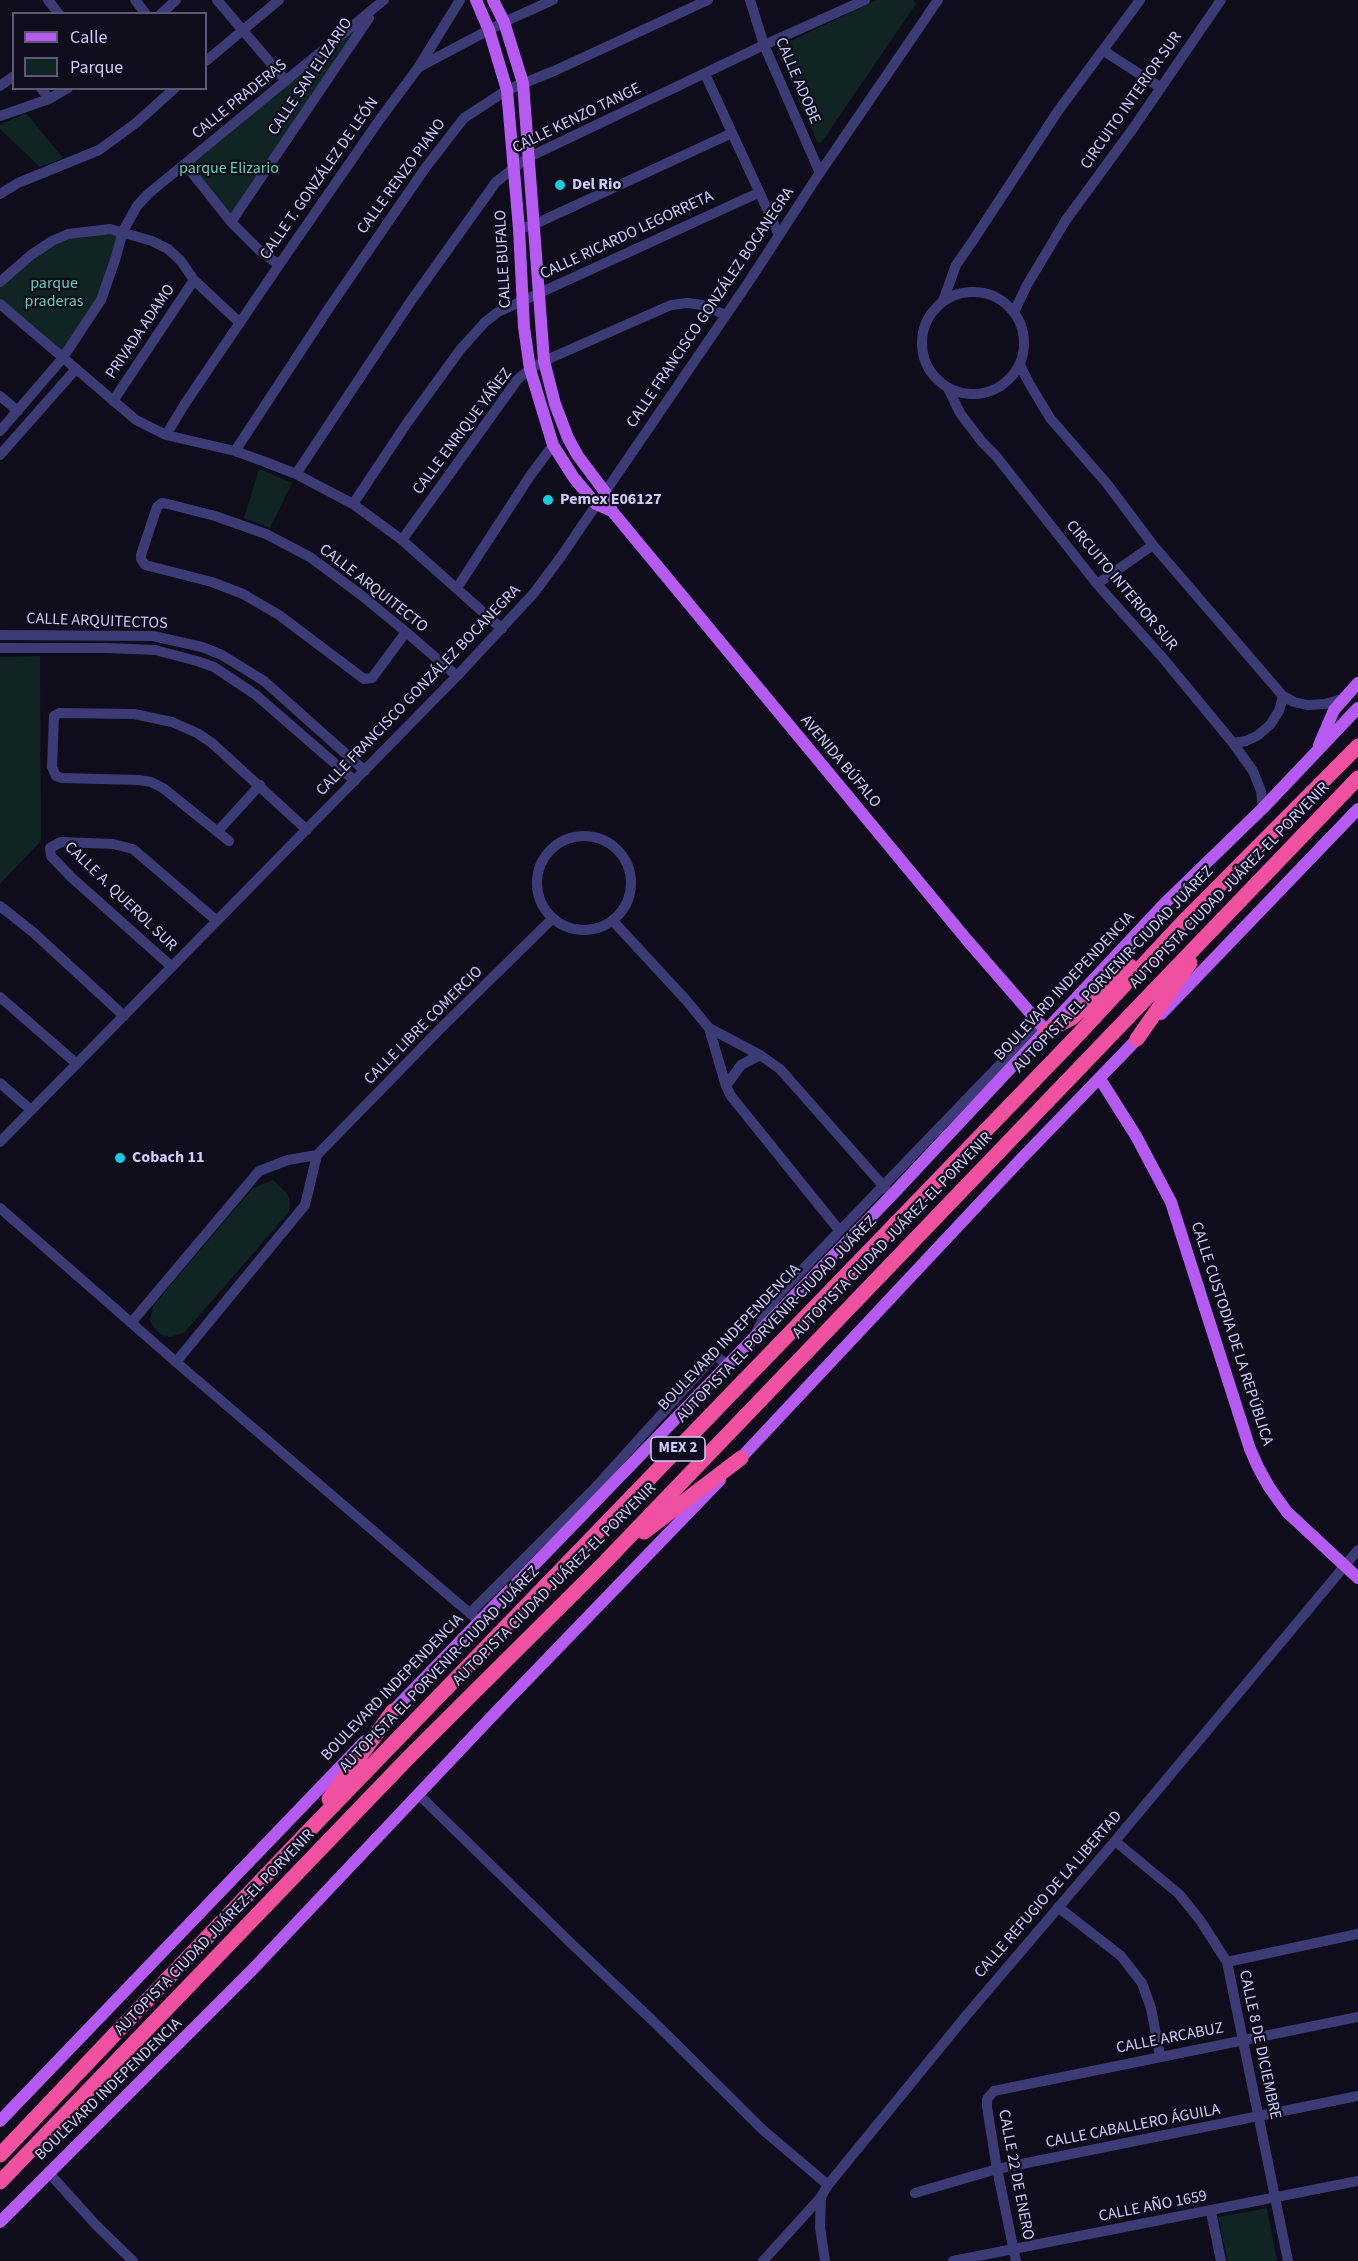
<!DOCTYPE html>
<html>
<head>
<meta charset="utf-8">
<style>
	body { margin:0 }
	#map { position:relative; width:1358px; height:2261px; overflow:hidden; background:#0f0c1b; font-family:"Source Sans 3",sans-serif }
	canvas { display:block }
	.legend { position:absolute; left:12px; top:12px; width:195px; height:78px; box-sizing:border-box; background:#0f0c1b; border:2px solid #5c5875; margin:0; padding:8px 10px; list-style:none; font-size:18px; color:#cfcbfb }
	.legend li { display:flex; align-items:center; gap:12px; height:30px }
	.legend b { width:30px; border:2px solid #5c5875 }
</style>
</head>
<body>
<div id="map">
<canvas width="1358" height="2261"></canvas>
<ul class="legend">
<li><b style="height:8px;background:#b65bf1"></b>Calle</li>
<li><b style="height:16px;background:#102423"></b>Parque</li>
</ul>
</div>
<script>
const ctx = document.querySelector('canvas').getContext('2d');
ctx.lineJoin = 'round';
function fillPath(path, color) { ctx.fillStyle = color; ctx.fill(path, 'evenodd'); }
const shape = rows => new Path2D(rows.map(r => 'M' + r).join(''));
function stroke(path, color, width, dash) { ctx.strokeStyle = color; ctx.lineWidth = width; ctx.lineCap = dash ? 'butt' : 'round'; ctx.setLineDash(dash || []); ctx.stroke(path); }
function drawText(font, color, halo, rows, align = 'center') {
  ctx.font = font + ' "Source Sans 3",sans-serif'; ctx.lineWidth = 4.5; ctx.setLineDash([]); ctx.textBaseline = 'middle'; ctx.strokeStyle = halo; ctx.fillStyle = color; for (const [text, x, y, turn = 0] of rows) {
    ctx.save(); ctx.translate(x, y); ctx.rotate((+turn || 0) * Math.PI / 180); ctx.textAlign = isNaN(turn) ? turn : align; if (halo) ctx.strokeText(text, 0, 0); ctx.fillText(text, 0, 0); ctx.restore();
  }
}
fillPath(shape([
	[877,0,913,0,916,4,821,143,817,142,777,50,780,46],
	[376,8,231,222,185,164],
	[26,113,63,158,40,167,0,129,0,125],
	[123,231,109,281,62,359,0,304,0,282,52,241],
	[259,469,292,483,270,528,244,518],
	[40,656,41,841,0,884,0,657],
	[273,1180,287,1193,290,1202,289,1212,184,1333,170,1337,162,1335,153,1327,150,1320,153,1306,253,1188],
	[1267,2208,1277,2261,1228,2261,1218,2217]
]), '#102423');
stroke(shape([
	[48,0,59,14],
	[135,0,146,14],
	[217,0,286,81],
	[750,0,764,45,820,173],
	[161,14,176,0],
	[1104,51,1161,88],
	[206,61,279,0],
	[419,67,504,22,553,0],
	[705,74,779,235],
	[0,86,14,76],
	[41,88,49,99],
	[0,116,49,99,68,88],
	[185,164,231,222,259,250,279,265],
	[0,194,18,183,99,150,136,123,175,88],
	[231,222,369,18],
	[519,229,533,225,732,133],
	[0,282,31,255,52,241,68,234,110,229,152,241,168,249,181,261,194,280,240,323],
	'922 343a51 51 0 1 1 102 0a51 51 0 1 1-102 0Z',
	[943,301,956,265,972,242,1058,111,1140,0],
	[0,304,136,420,166,435,235,451,268,463,296,474,353,504,402,540,502,629],
	[1014,312,1027,285,1066,220,1134,127,1221,0],
	[1020,365,1029,383,1050,418,1108,485,1153,545,1283,696,1294,702,1307,705,1325,704,1342,699],
	[948,388,960,413,982,442,996,456,1097,584,1162,657,1233,743,1253,771,1261,791,1263,808],
	[0,396,18,411],
	[113,401,194,280],
	[0,431,62,359,101,300,115,260,123,231,137,206,148,194,384,0],
	[166,435,186,402,279,265,380,119,418,68,460,0],
	[235,451,331,305,426,167,464,118,507,90,554,71,708,0],
	[0,455,75,370],
	[296,474,411,301,496,182,527,158,764,45,865,0],
	[353,504,407,423,460,350,485,322,498,312,758,193],
	[402,540,518,379,530,369,544,361,671,305,687,303,702,305,726,315],
	[1097,584,1153,545],
	[457,588,530,476,553,445],
	[406,632,372,678,364,679,279,615,243,594,212,582,145,565,141,559,141,555,157,507,162,503,168,504,215,516,266,534,310,557,361,595,406,632,457,676],
	[0,635,153,636,202,647,222,655,264,681,365,771],
	[0,648,107,648,155,650,197,661,214,667,256,695,355,781],
	[1233,743,1246,741,1257,736,1270,725,1279,711,1283,696],
	[218,831,260,785],
	'537 883a47 47 0 1 1 94 0a47 47 0 1 1-94 0Z',
	[229,841,163,788,151,782,139,780,62,778,56,776,52,767,54,716,59,713,134,714,172,722,197,733,212,743,307,830],
	[0,906,34,933,124,1016],
	[613,921,686,1000,709,1028,726,1086,731,1096,839,1230],
	[172,967,71,877,51,856,50,848,61,842,113,844,133,849,217,921],
	[0,997,77,1064],
	[709,1028,760,1055,780,1069,886,1189],
	[0,1083,31,1110],
	[726,1086,741,1065,760,1055],
	[0,1142,457,676,534,593,560,558,750,280,815,180,938,0],
	[0,1208,176,1362,480,1622],
	[131,1323,259,1171,288,1160,317,1155],
	[756,1333,768,1309,778,1295,1039,1024],
	[176,1362,305,1205,317,1155,440,1029,553,918],
	[470,1613,593,1490,715,1355,727,1365],
	[419,1795,577,1949,651,2019,763,2130,828,2185],
	[1115,1841,1179,1894,1200,1920,1227,1962,1288,2261],
	[1058,1907,1121,1956,1142,1983,1151,2008,1160,2056],
	[1227,1962,1358,1934],
	[48,2172,96,2225,133,2261],
	[915,2193,997,2169,1358,2096],
	[821,2197,820,2227,825,2261],
	[1211,2212,1221,2261],
	[763,2261,821,2197,828,2185,965,2017,1115,1841,1358,1550],
	[953,2261,1358,2181],
	[1016,2261,997,2169,987,2107,987,2099,994,2091,1358,2017]
]), '#3c3b76', 10);
stroke(shape([
	[476,0,489,30,507,90,519,229,524,327,530,369,553,445,574,478,596,504,612,511],
	[493,0,504,22,523,83,544,361,555,404,568,438,578,456,605,492,612,511,967,940,1046,1031],
	[1319,745,1334,710,1358,683],
	[1161,1014,1358,809],
	[1100,1079,1136,1136,1171,1202,1250,1449,1258,1467,1269,1487,1287,1512,1358,1578],
	[736,1463,1022,1158,1143,1033],
	[387,1717,892,1195,1164,904,1263,808,1358,708],
	[0,2121,365,1741],
	[0,2222,253,1969,496,1712,720,1480]
]), '#b65bf1', 12);
stroke(shape([
	[1046,1031,1072,1018,1130,966],
	[1137,1039,1190,963],
	[644,1532,741,1458],
	[329,1799,393,1711],
	[0,2155,293,1847,1076,1037,1183,922,1358,746],
	[0,2182,409,1757,606,1561,1358,778]
]), '#f050a0', 15);
for (const [x, y, r, color] of [
	[560,185,6,"#13cede"],
	[548,500,6,"#13cede"],
	[120,1158,6,"#13cede"]
]) { const dot = new Path2D(); dot.arc(x, y, r, 0, 2 * Math.PI); ctx.fillStyle = color; ctx.fill(dot); stroke(dot, '#0f0c1b', 2); }
for (const [x, y, w] of [
	[678,1449,54]
]) { const box = new Path2D(); box.roundRect(x - w / 2, y - 12, w, 24, 4.5); ctx.fillStyle = '#0f0c1b'; ctx.fill(box); stroke(box, '#cfcbfb', 1.5); }
drawText('bold 15px', '#cfcbfb', null, [
	["MEX 2",678,1449]
]);
drawText('16px', '#cfcbfb', '#0f0c1b', [
	["CALLE SAN ELIZARIO",311,77,-56],
	["CALLE ADOBE",797,81,67],
	["CALLE PRADERAS",240,100,-39],
	["CIRCUITO INTERIOR SUR",1132,101,-55],
	["CALLE KENZO TANGE",577,119,-26],
	["CALLE RENZO PIANO",402,177,-54],
	["CALLE T. GONZÁLEZ DE LEÓN",320,179,-55],
	["CALLE RICARDO LEGORRETA",627,236,-25],
	["CALLE BUFALO",504,259,-93],
	["CALLE FRANCISCO GONZÁLEZ BOCANEGRA",711,308,-56],
	["PRIVADA ADAMO",141,332,-56],
	["CALLE ENRIQUE YÁÑEZ",463,432,-53],
	["CIRCUITO INTERIOR SUR",1121,586,50],
	["CALLE ARQUITECTO",373,589,38],
	["CALLE ARQUITECTOS",97,622,2],
	["CALLE FRANCISCO GONZÁLEZ BOCANEGRA",419,691,-46],
	["AVENIDA BÚFALO",840,762,50],
	["AUTOPISTA CIUDAD JUÁREZ-EL PORVENIR",1230,886,-46],
	["CALLE A. QUEROL SUR",120,897,44],
	["AUTOPISTA EL PORVENIR-CIUDAD JUÁREZ",1114,970,-46],
	["BOULEVARD INDEPENDENCIA",1065,987,-47],
	["CALLE LIBRE COMERCIO",424,1026,-45],
	["AUTOPISTA CIUDAD JUÁREZ-EL PORVENIR",893,1236,-46],
	["AUTOPISTA EL PORVENIR-CIUDAD JUÁREZ",777,1320,-46],
	["CALLE CUSTODIA DE LA REPÚBLICA",1231,1334,72],
	["BOULEVARD INDEPENDENCIA",730,1338,-46],
	["AUTOPISTA CIUDAD JUÁREZ-EL PORVENIR",555,1585,-45],
	["AUTOPISTA EL PORVENIR-CIUDAD JUÁREZ",440,1670,-46],
	["BOULEVARD INDEPENDENCIA",393,1688,-46],
	["CALLE REFUGIO DE LA LIBERTAD",1049,1895,-49],
	["AUTOPISTA CIUDAD JUÁREZ-EL PORVENIR",215,1933,-46],
	["CALLE ARCABUZ",1170,2039,-11],
	["CALLE 8 DE DICIEMBRE",1259,2045,78],
	["BOULEVARD INDEPENDENCIA",109,2090,-44],
	["CALLE CABALLERO ÁGUILA",1133,2127,-11],
	["CALLE 22 DE ENERO",1015,2175,79],
	["CALLE AÑO 1659",1153,2207,-11]
]);
drawText('16px', '#5ed3b3', '#0f0c1b', [
	["parque Elizario",229,169],
	["parque",54,284],
	["praderas",54,302]
]);
drawText('bold 16px', '#cfcbfb', '#0f0c1b', [
	["Del Rio",572,185],
	["Pemex E06127",560,500],
	["Cobach 11",132,1158]
], 'left');
</script>
</body>
</html>
